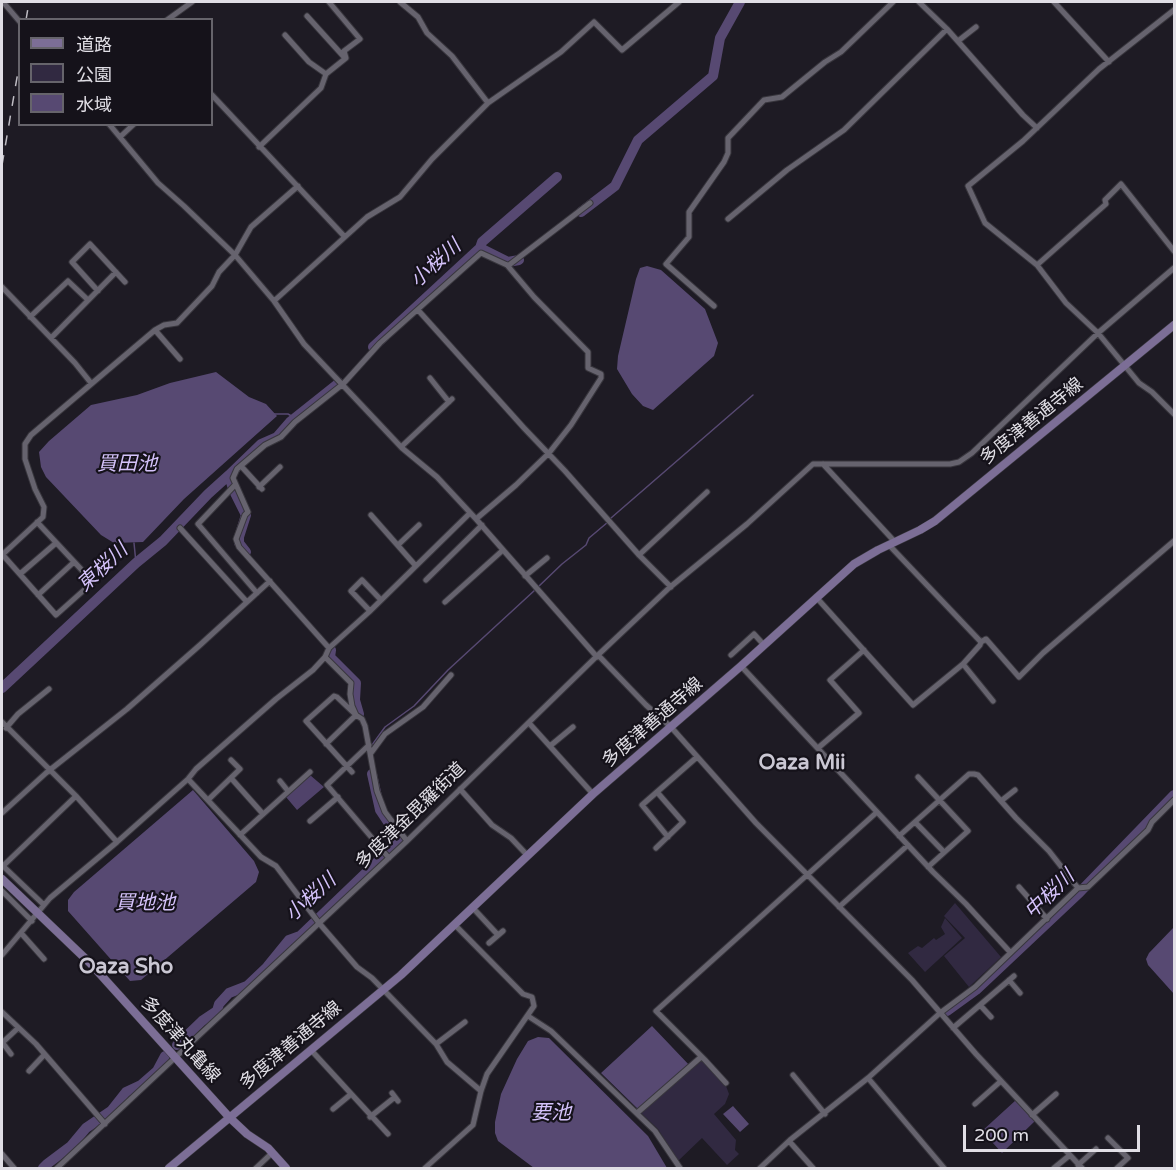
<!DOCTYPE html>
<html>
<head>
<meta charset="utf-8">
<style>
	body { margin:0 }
	#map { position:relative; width:1176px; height:1170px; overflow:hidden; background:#1e1b24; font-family:"Varela Round","Noto Sans JP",sans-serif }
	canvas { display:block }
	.frame { position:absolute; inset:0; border:3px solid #e0dee5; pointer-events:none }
	.legend { position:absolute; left:18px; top:18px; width:195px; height:108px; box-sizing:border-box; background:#15121a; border:2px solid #66646b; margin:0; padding:8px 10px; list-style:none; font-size:18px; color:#e0dee5 }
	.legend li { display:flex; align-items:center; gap:12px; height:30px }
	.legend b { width:30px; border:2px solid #66646b }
	.scale { position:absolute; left:963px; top:1125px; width:177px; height:27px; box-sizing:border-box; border:3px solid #e0dee5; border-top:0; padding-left:8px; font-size:18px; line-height:21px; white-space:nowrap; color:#e0dee5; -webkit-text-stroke:4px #15121a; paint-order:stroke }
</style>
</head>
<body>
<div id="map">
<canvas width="1176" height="1170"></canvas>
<div class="frame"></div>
<ul class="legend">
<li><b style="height:8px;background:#7c6e96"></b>道路</li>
<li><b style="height:16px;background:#312941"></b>公園</li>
<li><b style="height:16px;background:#574972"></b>水域</li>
</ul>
<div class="scale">200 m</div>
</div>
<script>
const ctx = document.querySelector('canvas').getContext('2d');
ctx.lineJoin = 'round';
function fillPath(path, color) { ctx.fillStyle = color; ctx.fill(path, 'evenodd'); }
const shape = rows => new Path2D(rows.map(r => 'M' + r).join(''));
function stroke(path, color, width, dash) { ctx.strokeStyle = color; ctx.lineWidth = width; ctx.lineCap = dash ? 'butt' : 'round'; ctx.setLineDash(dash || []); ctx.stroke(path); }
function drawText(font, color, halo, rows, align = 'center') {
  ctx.font = font + ' "Varela Round","Noto Sans JP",sans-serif'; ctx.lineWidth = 4.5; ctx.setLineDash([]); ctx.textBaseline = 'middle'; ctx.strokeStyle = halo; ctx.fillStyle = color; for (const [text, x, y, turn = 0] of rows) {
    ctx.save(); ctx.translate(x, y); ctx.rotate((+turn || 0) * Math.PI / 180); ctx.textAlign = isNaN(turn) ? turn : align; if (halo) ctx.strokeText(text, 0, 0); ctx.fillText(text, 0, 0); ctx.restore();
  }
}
fillPath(shape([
	[955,903,1001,957,969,987,944,956,965,938,944,916],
	[945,918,962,938,925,972,908,953,918,946,922,948,934,938,936,940,945,934,941,927],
	[699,1062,705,1062,726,1086,729,1094,725,1104,714,1114,736,1140,735,1150,739,1154,727,1165,702,1138,678,1161,658,1129,641,1113]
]), '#312941');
fillPath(shape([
	[310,775,324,787,297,810,286,797],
	[1016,1100,1035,1121,1002,1153,982,1131]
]), '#50426a');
fillPath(shape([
	[647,266,661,270,705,309,718,343,714,356,653,410,643,406,632,394,617,369,618,356,636,279,640,268],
	[216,372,249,397,266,404,277,416,184,499,143,542,114,543,101,535,46,477,41,467,39,452,49,441,91,405,137,395,170,383],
	[193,790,254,861,259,872,256,882,141,980,130,981,68,911,68,900,74,892],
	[1174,927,1174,994,1148,965,1146,959,1149,953],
	[652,1026,691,1067,640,1111,601,1073],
	[538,1037,549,1038,648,1136,667,1168,534,1168,498,1141,495,1133,495,1122,501,1094,517,1059,528,1041],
	[733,1106,749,1124,740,1132,723,1114]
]), '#574972');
stroke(shape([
	[273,414,288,414,295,418],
	[611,518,753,395],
	[134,543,136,563],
	[538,587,562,564,586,545,589,538,608,522],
	[372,745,385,727,414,706,448,670,535,590]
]), '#574972', 1.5);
stroke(shape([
	[581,212,615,186,638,140,713,76,720,38,740,2],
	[480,248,508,262,519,260],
	[373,347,480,248,482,242,557,177],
	[246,552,239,543,239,537,246,515,233,489,229,475,261,444,277,437,290,422,339,383],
	[331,650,330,657,356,683,355,700,359,714],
	[2,688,136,563,163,541,208,494,229,475],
	[947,1011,976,990,1080,892,1174,795],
	[177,1045,202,1021,217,1011,219,1004,229,993,247,986,267,967,289,940,300,936,400,840,380,810,372,774],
	[43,1168,47,1164,71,1146,86,1128,111,1111,126,1092,141,1085,157,1071,165,1056]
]), '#574972', 10);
const minor = shape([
	[3,2,20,22],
	[400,2,418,17,427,33,452,56,488,103],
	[919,2,947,29,1023,115,1037,128],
	[1054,2,1109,62],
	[1174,10,1099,69,1023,141,968,186,985,223,1037,265,1066,303,1098,333,1139,383,1152,392,1174,414],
	[307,16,344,57],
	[167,20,192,2],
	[285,35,309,62,326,74],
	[958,41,976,27],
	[212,95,344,236],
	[109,124,158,183,184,206,235,255,274,301,304,344,402,448,437,477,476,519,597,657],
	[120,137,134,124],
	[259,147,321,88,326,74,346,58,344,51,360,39,329,2],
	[728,219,787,170,844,130,947,29],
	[1037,265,1106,204,1105,200,1121,184,1174,251],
	[2,287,75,363,91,383],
	[98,291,72,262,90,244,125,282],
	[274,301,367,217,400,197,432,159,488,103,561,52,594,22,622,50,679,2],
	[714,306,666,264,689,237,689,212,724,162,728,153,728,138,764,100,782,97,825,62,841,52,893,2],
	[418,310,524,428,565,471,639,555,671,587],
	[30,317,68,281,88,300],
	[155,330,180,359],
	[51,338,116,272],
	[430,378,449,402],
	[401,447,452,399],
	[823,464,895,542],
	[241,466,262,489],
	[235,485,198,524,257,593],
	[259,487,280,467],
	[371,515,415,565],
	[476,519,516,485,549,453,571,425,601,378,601,374,588,368,588,352,534,297,507,265],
	[180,528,247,602],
	[398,545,419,525],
	[889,545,981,642,986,639,1019,677,1043,653,1174,541],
	[2,554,56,615,93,582,37,522],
	[2,555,43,517,44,507,35,489,25,459,25,444,31,435,155,330,164,325,177,323,212,286,219,272,235,255,251,227,298,186],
	[639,555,707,492],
	[20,574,56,543],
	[525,576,547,558],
	[426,580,482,525],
	[38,595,74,562],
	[816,597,913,705,963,664,980,645,981,642],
	[445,602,503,550],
	[370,611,351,591,362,580,381,600],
	[329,648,239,547,236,539,245,515,248,512,233,478,237,469,265,445,281,437,295,422,343,384,380,343,481,253,507,265,509,265,590,203],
	[598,655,646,705,671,727,756,823,912,980,976,1054,1082,1168],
	[731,655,754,634,764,645],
	[325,657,351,683,350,694,352,706,356,715,362,719,365,726,377,791,385,812,407,841],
	[963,664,993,701],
	[741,666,933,872,966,904,1010,952],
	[2,722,76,796,117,842,50,898,2,955],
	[529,723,593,794],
	[6,728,18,714,49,689],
	[326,744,356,715,337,697,334,696,306,721,352,772],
	[369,745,327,785,389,858],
	[550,746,573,727],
	[818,748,859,713,830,680,864,650],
	[371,753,385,734,423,707,451,675],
	[918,777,968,831,928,867],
	[231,778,263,814],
	[188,779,261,857,276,866,319,923,357,967,372,978,436,1044,447,1062,481,1091],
	[280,781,288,791],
	[460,789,492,825,511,838,528,856],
	[208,800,240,769,231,760],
	[1001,801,1015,790],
	[2,813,46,773,127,709,200,645,270,581],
	[310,821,338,797],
	[915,822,944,852],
	[240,835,310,772],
	[899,836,969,774,974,774,978,775,1016,818,1049,851,1078,888],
	[668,837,642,805,697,757],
	[117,842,188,779,196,769,276,699,313,670,325,657,329,648,369,612,470,513],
	[656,848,683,822,657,792],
	[2,865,44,905],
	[3,866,76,796],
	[1019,887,1047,919],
	[2,891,32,921],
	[839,907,908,845],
	[473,908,498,935],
	[21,933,44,959],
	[489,943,503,931],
	[1009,980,1020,993],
	[980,1005,991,1017],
	[2,1012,36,1044,105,1124],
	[528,1016,551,1031,655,1131,680,1168],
	[953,1028,1014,976],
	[2,1042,11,1054],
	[2,1043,17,1029],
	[436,1044,465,1022],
	[311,1050,388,1134],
	[29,1071,44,1055],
	[793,1075,825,1114],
	[868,1078,944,1168],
	[726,1083,705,1060,656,1011,877,812],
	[392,1093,398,1101],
	[975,1104,1001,1081],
	[333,1109,350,1095],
	[637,1113,701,1057],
	[1032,1115,1056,1094],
	[370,1117,395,1097],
	[1108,1138,1128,1158,1117,1168],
	[789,1141,813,1168],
	[2,1154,14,1168],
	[1078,1165,1096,1149],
	[57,1168,407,841,598,655,669,588,747,524,813,464,950,464,959,462,972,453,1098,333,1174,268],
	[256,1168,272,1153],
	[425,1168,473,1125,481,1091,487,1074,534,1006,532,997,523,994,455,925],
	[760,1168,790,1140,868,1078,940,1013,975,987,1078,888,1088,887,1148,830,1152,822,1174,800],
	[1054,1168,1070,1155]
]);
const secondary = shape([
	[2,879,91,964,229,1117,247,1134,268,1148,286,1168],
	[169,1168,401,975,593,794,741,666,854,564,878,550,920,530,935,521,1174,325]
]);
stroke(minor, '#38363d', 7);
stroke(secondary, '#38363d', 9);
stroke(minor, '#66636e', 5);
stroke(secondary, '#7c6e96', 8);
stroke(shape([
	[26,20,29,2],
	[2,165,20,60]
]), '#bfbdc4', 1.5, [10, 10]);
drawText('18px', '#e0dee5', '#15121a', [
	["多度津善通寺線",1032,422,-39],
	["多度津善通寺線",653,723,-41],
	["多度津金毘羅街道",411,816,-44],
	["多度津丸亀線",180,1040,48],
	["多度津善通寺線",291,1046,-40]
]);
drawText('italic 20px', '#d4c2fa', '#15121a', [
	["小桜川",436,264,-42],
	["買田池",127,465],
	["東桜川",103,568,-43],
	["中桜川",1050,895,-44],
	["小桜川",311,898,-42],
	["買地池",145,904],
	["要池",551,1114]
]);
drawText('bold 21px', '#cac7d3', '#15121a', [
	["Oaza Mii",802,763],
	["Oaza Sho",126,967]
]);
</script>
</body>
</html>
